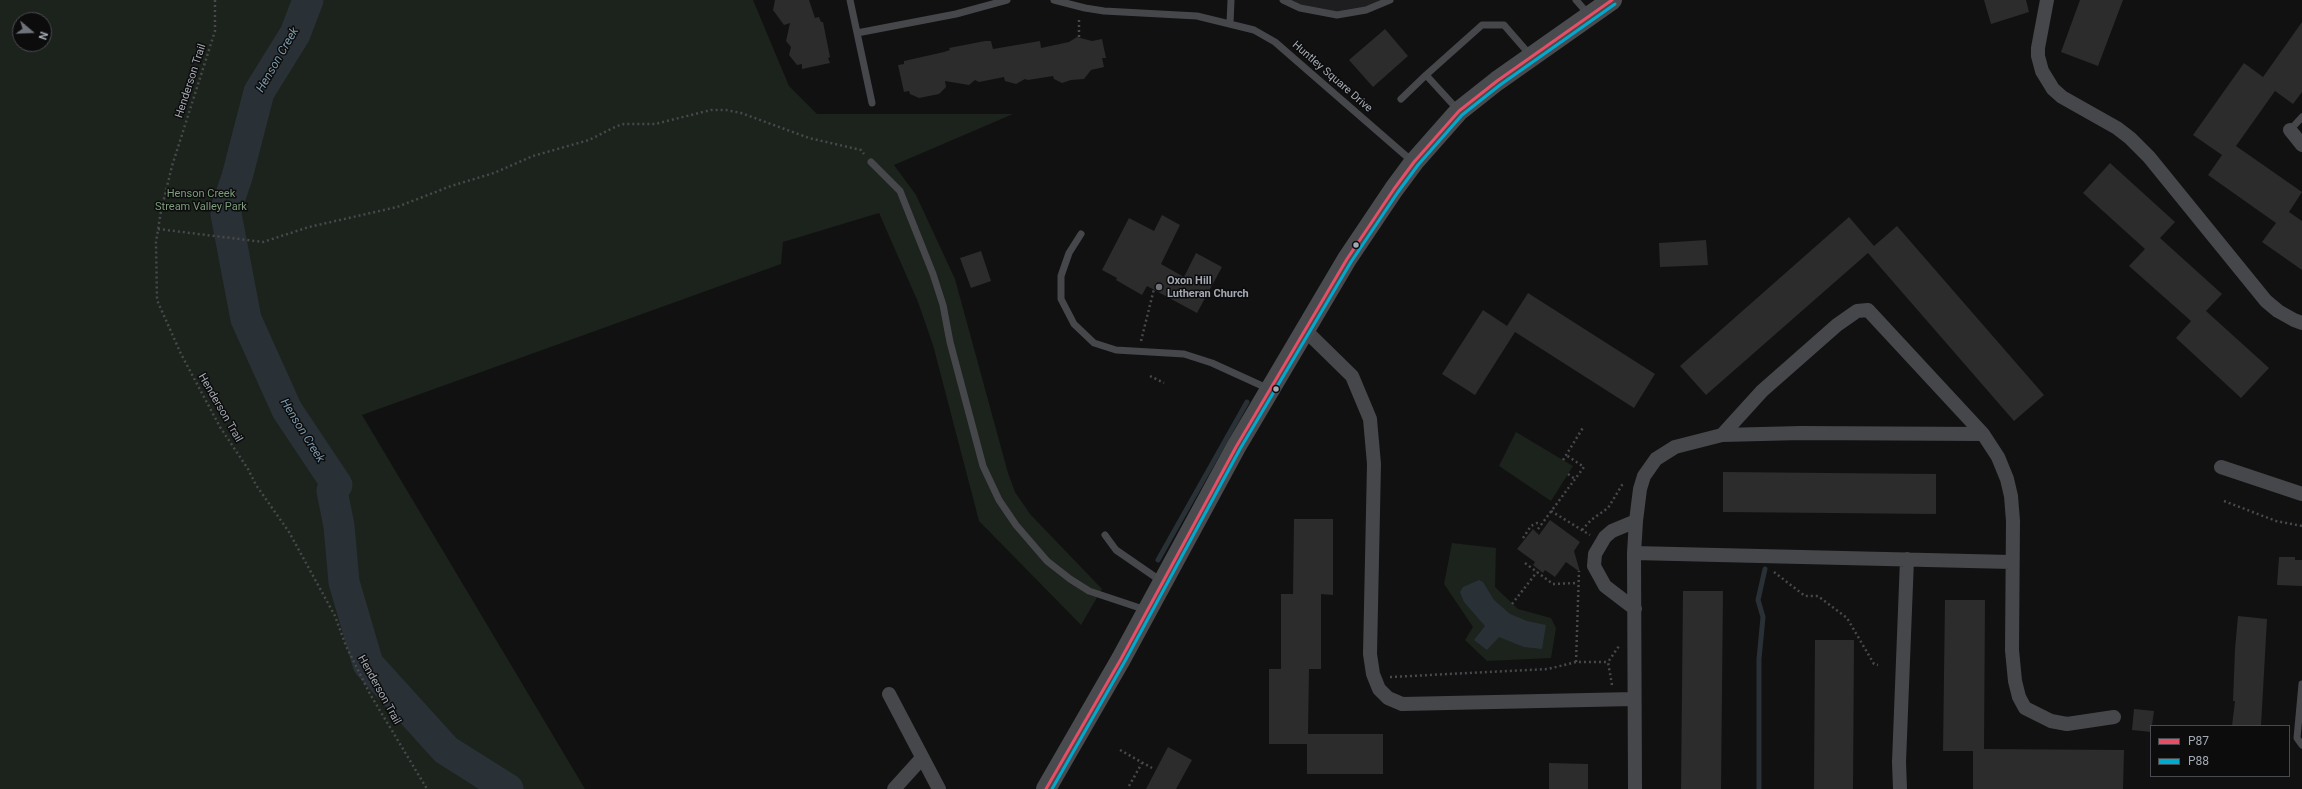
<!DOCTYPE html>
<html>
<head>
<meta charset="utf-8">
<style>
	body { margin:0 }
	#map { position:relative; width:2302px; height:789px; overflow:hidden; background:#111112; font-family:Roboto,sans-serif }
	canvas { display:block }
	.legend { position:absolute; left:2150px; top:725px; width:140px; height:52px; box-sizing:border-box; background:#0c0c0d; border:1px solid #484b4f; margin:0; padding:5px 7px; list-style:none; font-size:12px; color:#a3a9b2 }
	.legend li { display:flex; align-items:center; gap:8px; height:20px }
	.legend b { width:20px; border:1px solid #484b4f }
	.north { position:absolute; left:12px; top:12px; width:40px; height:40px; box-sizing:border-box; background:#0c0c0d; border:1px solid #484b4f; border-radius:50%; rotate:109deg; font-size:11px; font-weight:700; line-height:16px; text-align:center; color:#a3a9b2 }
	.north::after { content:''; display:block; margin:auto; width:14px; height:18px; background:#70747a; clip-path:polygon(50% 0,100% 100%,50% 72%,0 100%) }
</style>
</head>
<body>
<div id="map">
<canvas width="2302" height="789"></canvas>
<ul class="legend">
<li><b style="height:5px;background:#e64e66"></b>P87</li>
<li><b style="height:5px;background:#00a9ce"></b>P88</li>
</ul>
<div class="north">N</div>
</div>
<script>
const ctx = document.querySelector('canvas').getContext('2d');
ctx.lineJoin = 'round';
function fillPath(path, color) { ctx.fillStyle = color; ctx.fill(path, 'evenodd'); }
const shape = rows => new Path2D(rows.map(r => 'M' + r).join(''));
function stroke(path, color, width, dash) { ctx.strokeStyle = color; ctx.lineWidth = width; ctx.lineCap = dash ? 'butt' : 'round'; ctx.setLineDash(dash || []); ctx.stroke(path); }
function drawText(font, color, halo, rows, align = 'center') {
  ctx.font = font + ' Roboto,sans-serif'; ctx.lineWidth = 3; ctx.setLineDash([]); ctx.textBaseline = 'middle'; ctx.strokeStyle = halo; ctx.fillStyle = color; for (const [text, x, y, turn = 0] of rows) {
    ctx.save(); ctx.translate(x, y); ctx.rotate((+turn || 0) * Math.PI / 180); ctx.textAlign = isNaN(turn) ? turn : align; if (halo) ctx.strokeText(text, 0, 0); ctx.fillText(text, 0, 0); ctx.restore();
  }
}
fillPath(shape([
	[1283,0,1390,0,1337,15]
]), '#1e1e20');
fillPath(shape([
	[0,0,753,0,789,86,817,114,1013,114,894,165,916,195,955,279,1008,473,1015,492,1030,514,1102,589,1081,625,979,521,933,345,918,302,879,213,783,242,781,264,362,415,585,789,0,789],
	[20,20,44,20,44,44,20,44],
	[1516,432,1573,466,1551,501,1499,466],
	[1452,543,1496,548,1495,587,1518,609,1551,618,1556,628,1551,658,1487,661,1465,640,1473,627,1444,584]
]), '#1c221c');
fillPath(shape([
	[1479,580,1483,582,1494,600,1510,614,1527,621,1546,625,1542,649,1524,647,1499,637,1487,650,1474,640,1485,626,1464,602,1460,592,1463,587]
]), '#293136');
stroke(shape([
	[1158,560,1247,402],
	[1759,789,1759,659,1763,617,1758,600,1765,569]
]), '#293136', 5);
stroke(shape([
	[308,0,295,34,259,92,237,177,227,206,226,214,246,319,287,410,337,485,332,491,339,526,344,582,368,664,446,750,508,789]
]), '#293136', 31);
fillPath(shape([
	[775,0,809,0,815,18,819,17,821,22,823,22,830,57,828,58,830,63,802,69,802,64,797,65,789,55,791,47,786,41,790,23,784,25,773,10],
	[1984,0,2026,0,2029,12,1991,24],
	[2080,0,2123,0,2098,66,2061,52],
	[2302,22,2302,92,2293,104,2275,91,2236,146,2302,192,2289,212,2302,221,2302,270,2262,242,2276,223,2208,175,2222,155,2193,135,2244,63,2263,77],
	[1385,29,1408,56,1373,87,1349,60],
	[1077,37,1092,41,1102,39,1106,58,1102,58,1104,67,1091,70,1084,79,1071,80,1062,83,1054,79,1053,76,1028,80,1025,79,1016,84,1005,81,1004,77,979,82,975,80,969,85,945,81,946,87,939,94,919,98,910,94,909,91,904,92,898,65,904,64,904,61,944,52,950,50,949,48,985,41,991,41,993,49,1040,41,1041,48,1069,42],
	[2110,163,2175,222,2160,238,2222,294,2206,311,2269,368,2241,398,2176,338,2191,321,2129,266,2145,249,2083,193],
	[1162,215,1180,225,1161,264,1184,277,1196,253,1222,267,1197,313,1147,286,1142,295,1116,280,1117,278,1102,270,1129,218,1154,231],
	[1849,217,1874,246,1897,226,2044,395,2014,421,1868,253,1706,395,1680,366],
	[1706,240,1708,265,1660,267,1659,243],
	[981,251,991,281,971,288,960,258],
	[1528,293,1655,374,1634,408,1515,332,1475,395,1442,374,1483,310,1507,326],
	[1723,472,1936,474,1936,514,1723,512],
	[1294,519,1333,519,1333,595,1321,594,1321,669,1309,669,1308,734,1383,734,1383,774,1307,774,1307,744,1269,744,1269,669,1281,669,1281,594,1293,594],
	[1550,520,1580,542,1574,551,1580,572,1566,562,1555,577,1545,570,1543,573,1533,565,1535,562,1517,549,1533,529,1539,535],
	[2279,557,2295,557,2295,560,2302,560,2302,586,2277,585],
	[1683,591,1723,591,1721,789,1681,789],
	[1945,600,1985,600,1984,749,2124,750,2123,789,1973,789,1973,751,1943,751],
	[2238,616,2267,619,2261,726,2232,726,2235,701,2233,701,2235,649],
	[1815,640,1854,640,1853,789,1814,789],
	[2134,709,2154,711,2151,732,2132,730],
	[1168,747,1192,760,1176,789,1146,789],
	[1549,763,1588,764,1588,789,1549,789]
]), '#2c2c2d');
stroke(shape([
	[215,0,215,31,172,166,161,211,156,242,157,300,181,354,220,427,248,469,256,485,289,532,335,616,346,646,370,694,427,789],
	[1079,37,1079,19],
	[158,229,263,242,309,227,397,207,451,186,494,173,533,156,589,140,617,126,624,124,655,124,711,110,726,110,741,113,809,138,861,150,864,154],
	[1141,341,1154,289],
	[1150,376,1164,383],
	[1563,460,1584,426],
	[1568,474,1575,479],
	[2224,501,2276,521,2302,526],
	[1551,511,1590,535],
	[1538,529,1584,467,1566,455],
	[1582,530,1591,520,1608,508,1622,485,1625,483],
	[1523,538,1531,526,1537,523,1541,524],
	[1525,563,1553,584,1577,583],
	[1774,572,1805,596,1818,596,1847,618,1874,664,1878,665],
	[1512,604,1537,572],
	[1576,662,1579,571],
	[1390,677,1548,669,1576,662,1608,662],
	[1612,685,1608,662,1619,646],
	[1120,750,1152,768],
	[1129,786,1142,763]
]), '#47494c', 2.5, [2, 3]);
stroke(shape([
	[850,0,872,103],
	[1054,0,1085,8,1104,11,1197,16,1254,30,1275,42,1413,162],
	[1283,0,1300,8,1337,15,1366,10,1390,0],
	[1576,0,1589,15],
	[1230,23,1231,0],
	[857,33,956,14,1007,0],
	[1401,99,1426,75],
	[1458,110,1426,75,1482,25,1504,25,1531,56],
	[2290,130,2302,117],
	[871,162,900,191,933,274,943,305,950,342,983,466,999,500,1016,525,1047,561,1070,579,1089,591,1146,610],
	[1081,234,1069,253,1061,276,1061,299,1074,324,1094,343,1116,350,1184,354,1212,363,1269,389],
	[1105,535,1116,550,1161,581],
	[2302,684,2297,738,2302,745]
]), '#46474a', 7);
stroke(shape([
	[2047,0,2038,48,2038,56,2042,71,2053,89,2062,97,2117,128,2130,138,2149,157,2266,301,2278,311,2294,320,2302,323],
	[2290,130,2302,145],
	[1305,330,1352,376,1370,419,1374,464,1370,654,1373,674,1379,689,1388,698,1402,704,1634,699],
	[1722,435,1762,391,1837,325,1857,311,1868,310,1983,434,1998,457,2007,479,2011,496,2013,521,2012,650,2015,681,2019,697,2025,708,2051,721,2067,724,2114,717],
	[2221,467,2302,494],
	[1634,553,2011,562],
	[1635,609,1605,586,1594,566,1595,554,1605,537,1612,531,1636,521],
	[889,694,939,789],
	[894,789,922,758],
	[1635,789,1634,553,1636,521,1640,489,1644,476,1656,459,1675,447,1722,435,1801,433,1983,434],
	[1900,789,1899,762,1907,559]
]), '#46474a', 14);
stroke(shape([
	[1046,789,1121,659,1236,447,1347,259,1394,189,1414,162,1459,111,1497,81,1612,0]
]), '#4a4b4e', 20);
stroke(shape([
	[1046,789,1121,659,1236,447,1347,259,1394,189,1414,162,1459,111,1497,81,1612,0]
]), '#e64e66', 3);
stroke(shape([
	[1052,789,1125,661,1240,449,1351,262,1398,192,1418,165,1462,115,1500,85,1615,4]
]), '#00a9ce', 3);
for (const [x, y, r, color] of [
	[1356,245,3.5,"#a3a9b2"],
	[1159,287,4,"#70747a"],
	[1276,389,3.5,"#a3a9b2"]
]) { const dot = new Path2D(); dot.arc(x, y, r, 0, 2 * Math.PI); ctx.fillStyle = color; ctx.fill(dot); stroke(dot, '#0c0c0d', 1.5); }
drawText('11px', '#a3a9b2', '#0c0c0d', [
	["Huntley Square Drive",1332,77,41],
	["Henderson Trail",191,81,-72],
	["Henderson Trail",220,408,60],
	["Henderson Trail",379,690,61]
]);
drawText('11px', '#7c9c7b', '#0c0c0d', [
	["Henson Creek",201,194],
	["Stream Valley Park",201,207]
]);
drawText('bold 11px', '#a3a9b2', '#0c0c0d', [
	["Oxon Hill",1167,281],
	["Lutheran Church",1167,294]
], 'left');
drawText('italic 12px', '#7b99ac', '#0c0c0d', [
	["Henson Creek",278,60,-60],
	["Henson Creek",302,431,58]
]);
</script>
</body>
</html>
